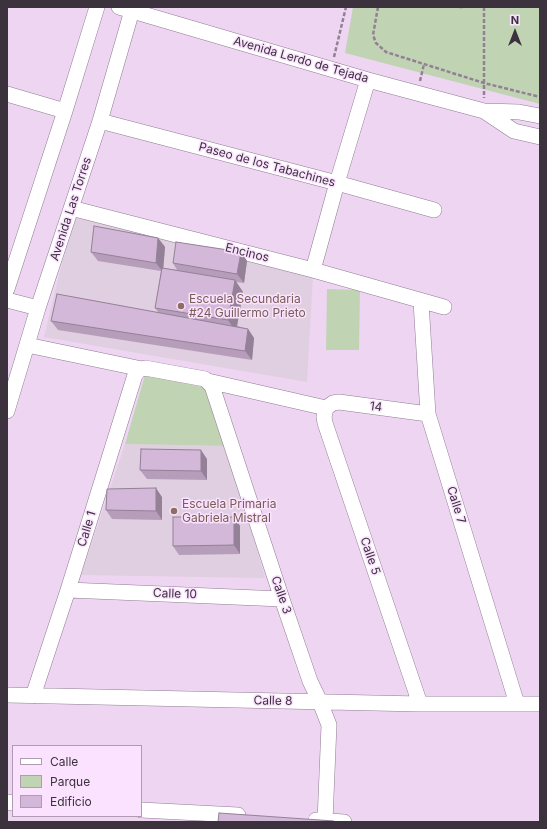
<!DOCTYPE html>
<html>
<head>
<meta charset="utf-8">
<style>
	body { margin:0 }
	#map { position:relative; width:547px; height:829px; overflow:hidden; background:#eed5f1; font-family:Inter,sans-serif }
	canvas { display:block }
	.frame { position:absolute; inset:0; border:8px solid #3c323d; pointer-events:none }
	.legend { position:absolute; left:12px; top:745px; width:130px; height:72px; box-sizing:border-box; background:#fbe2ff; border:1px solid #af9cb1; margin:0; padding:5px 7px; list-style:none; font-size:12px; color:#3c323d }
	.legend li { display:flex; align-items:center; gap:8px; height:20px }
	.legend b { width:20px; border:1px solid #af9cb1 }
	.north { position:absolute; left:495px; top:12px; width:40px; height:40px; -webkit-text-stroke:3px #fbe2ff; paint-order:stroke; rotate:0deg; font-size:11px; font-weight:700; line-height:16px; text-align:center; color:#3c323d }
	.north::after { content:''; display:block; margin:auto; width:14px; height:18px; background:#3c323d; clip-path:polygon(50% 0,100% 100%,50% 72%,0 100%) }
</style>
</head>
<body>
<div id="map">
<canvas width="547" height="829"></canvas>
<div class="frame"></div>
<ul class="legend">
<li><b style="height:5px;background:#fff"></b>Calle</li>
<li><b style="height:11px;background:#c0d4b4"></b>Parque</li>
<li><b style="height:11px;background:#d4b8d9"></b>Edificio</li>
</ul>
<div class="north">N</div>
</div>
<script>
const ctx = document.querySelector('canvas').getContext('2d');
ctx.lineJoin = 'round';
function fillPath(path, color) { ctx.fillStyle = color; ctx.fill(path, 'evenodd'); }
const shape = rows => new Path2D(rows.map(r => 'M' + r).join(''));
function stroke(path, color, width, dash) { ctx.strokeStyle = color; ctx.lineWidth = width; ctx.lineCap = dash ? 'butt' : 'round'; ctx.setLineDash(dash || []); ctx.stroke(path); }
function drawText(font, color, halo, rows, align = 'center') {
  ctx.font = font + ' Inter,sans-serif'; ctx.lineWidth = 3; ctx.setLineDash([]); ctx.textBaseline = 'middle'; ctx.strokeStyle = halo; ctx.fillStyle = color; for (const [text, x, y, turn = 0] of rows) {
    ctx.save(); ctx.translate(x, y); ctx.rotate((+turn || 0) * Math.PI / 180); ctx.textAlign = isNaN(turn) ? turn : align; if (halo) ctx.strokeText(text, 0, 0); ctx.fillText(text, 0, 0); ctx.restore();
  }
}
fillPath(shape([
	[77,215,313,275,307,382,44,337,63,259],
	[125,444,227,446,265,578,81,575]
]), '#dfcfe0');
fillPath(shape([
	[353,7,540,7,540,104,345,53],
	[327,289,360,290,359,350,326,350],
	[145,375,208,388,227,446,125,444]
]), '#c0d4b4');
const minor = shape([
	[119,7,368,80,484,111,519,112,540,116],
	[7,94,65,111],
	[484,111,514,131,540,137],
	[100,121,337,183,434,210],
	[71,208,313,270,444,307],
	[313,270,337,183,368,80],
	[7,289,65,111,97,7],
	[7,300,38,308],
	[421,302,428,414,517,704],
	[27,345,142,369],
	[208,381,326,408],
	[326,408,324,417,325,423,420,704],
	[326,408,333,403,339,402,428,414],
	[7,411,38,308,100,121,133,7],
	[68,590,282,599],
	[7,695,420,704,540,704],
	[33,696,68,590,135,375,139,370,145,368,205,379,212,386,282,599,310,681,320,702,329,725,325,821],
	[7,802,13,803],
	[141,810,238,815],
	[316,820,344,822]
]);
stroke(minor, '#917b95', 16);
stroke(shape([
	[378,7,373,35,376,43,386,52,484,83,540,97],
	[459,7,463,7],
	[484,7,484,98],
	[334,57,346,7],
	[420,81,424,64]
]), '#928194', 2.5, [4, 2]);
stroke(minor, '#fff', 15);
fillPath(shape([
	[158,238,165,247,163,268,177,270,173,263,241,252,247,261,244,283,236,282,243,292,237,326,248,329,254,338,252,360,58,330,51,321,158,312,155,308,161,271,98,261,91,252],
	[207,459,207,480,147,479,140,470],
	[162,497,162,520,112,519,106,510],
	[234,517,240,526,240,554,179,555,173,546]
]), '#b69ebb');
fillPath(shape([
	[158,238,165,247,163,272,156,263],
	[241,252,247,261,244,283,237,274],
	[235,280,243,292,236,332,228,320],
	[248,329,254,338,252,360,245,351],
	[201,450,207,459,207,480,201,471],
	[156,488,162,497,162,520,156,511],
	[234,517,240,526,240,554,234,545]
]), '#948198');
const building = shape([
	[94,226,158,238,156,263,91,252,94,226],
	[176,242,241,252,237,274,173,263,176,242],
	[162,268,235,280,228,320,155,308,162,268],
	[57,294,248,329,245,351,51,321,57,294],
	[141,449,201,450,201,471,140,470,141,449],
	[156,488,156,511,106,510,107,489,156,488],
	[173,517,234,517,234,545,173,546,173,517],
	[219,813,334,821,334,822,218,822,219,813]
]);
fillPath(building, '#d4b8d9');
stroke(building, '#948198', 1);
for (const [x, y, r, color] of [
	[181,306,4,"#8d6e63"],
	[174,511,4,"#8d6e63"]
]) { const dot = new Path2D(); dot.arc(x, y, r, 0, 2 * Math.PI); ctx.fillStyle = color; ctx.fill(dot); stroke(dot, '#fbe2ff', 1.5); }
drawText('12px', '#3c323d', '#fbe2ff', [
	["Avenida Lerdo de Tejada",301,60,16],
	["Paseo de los Tabachines",267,165,15],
	["Avenida Las Torres",71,209,-72],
	["Encinos",247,253,14],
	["14",376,407,8],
	["Calle 7",456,505,73],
	["Calle 1",87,529,-73],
	["Calle 5",370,556,71],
	["Calle 10",175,594,2],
	["Calle 3",281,595,71],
	["Calle 8",273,701,1]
]);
drawText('12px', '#785e54', '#fbe2ff', [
	["Escuela Secundaria",189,299],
	["#24 Guillermo Prieto",189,313],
	["Escuela Primaria",182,504],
	["Gabriela Mistral",182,518]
], 'left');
</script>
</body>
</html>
